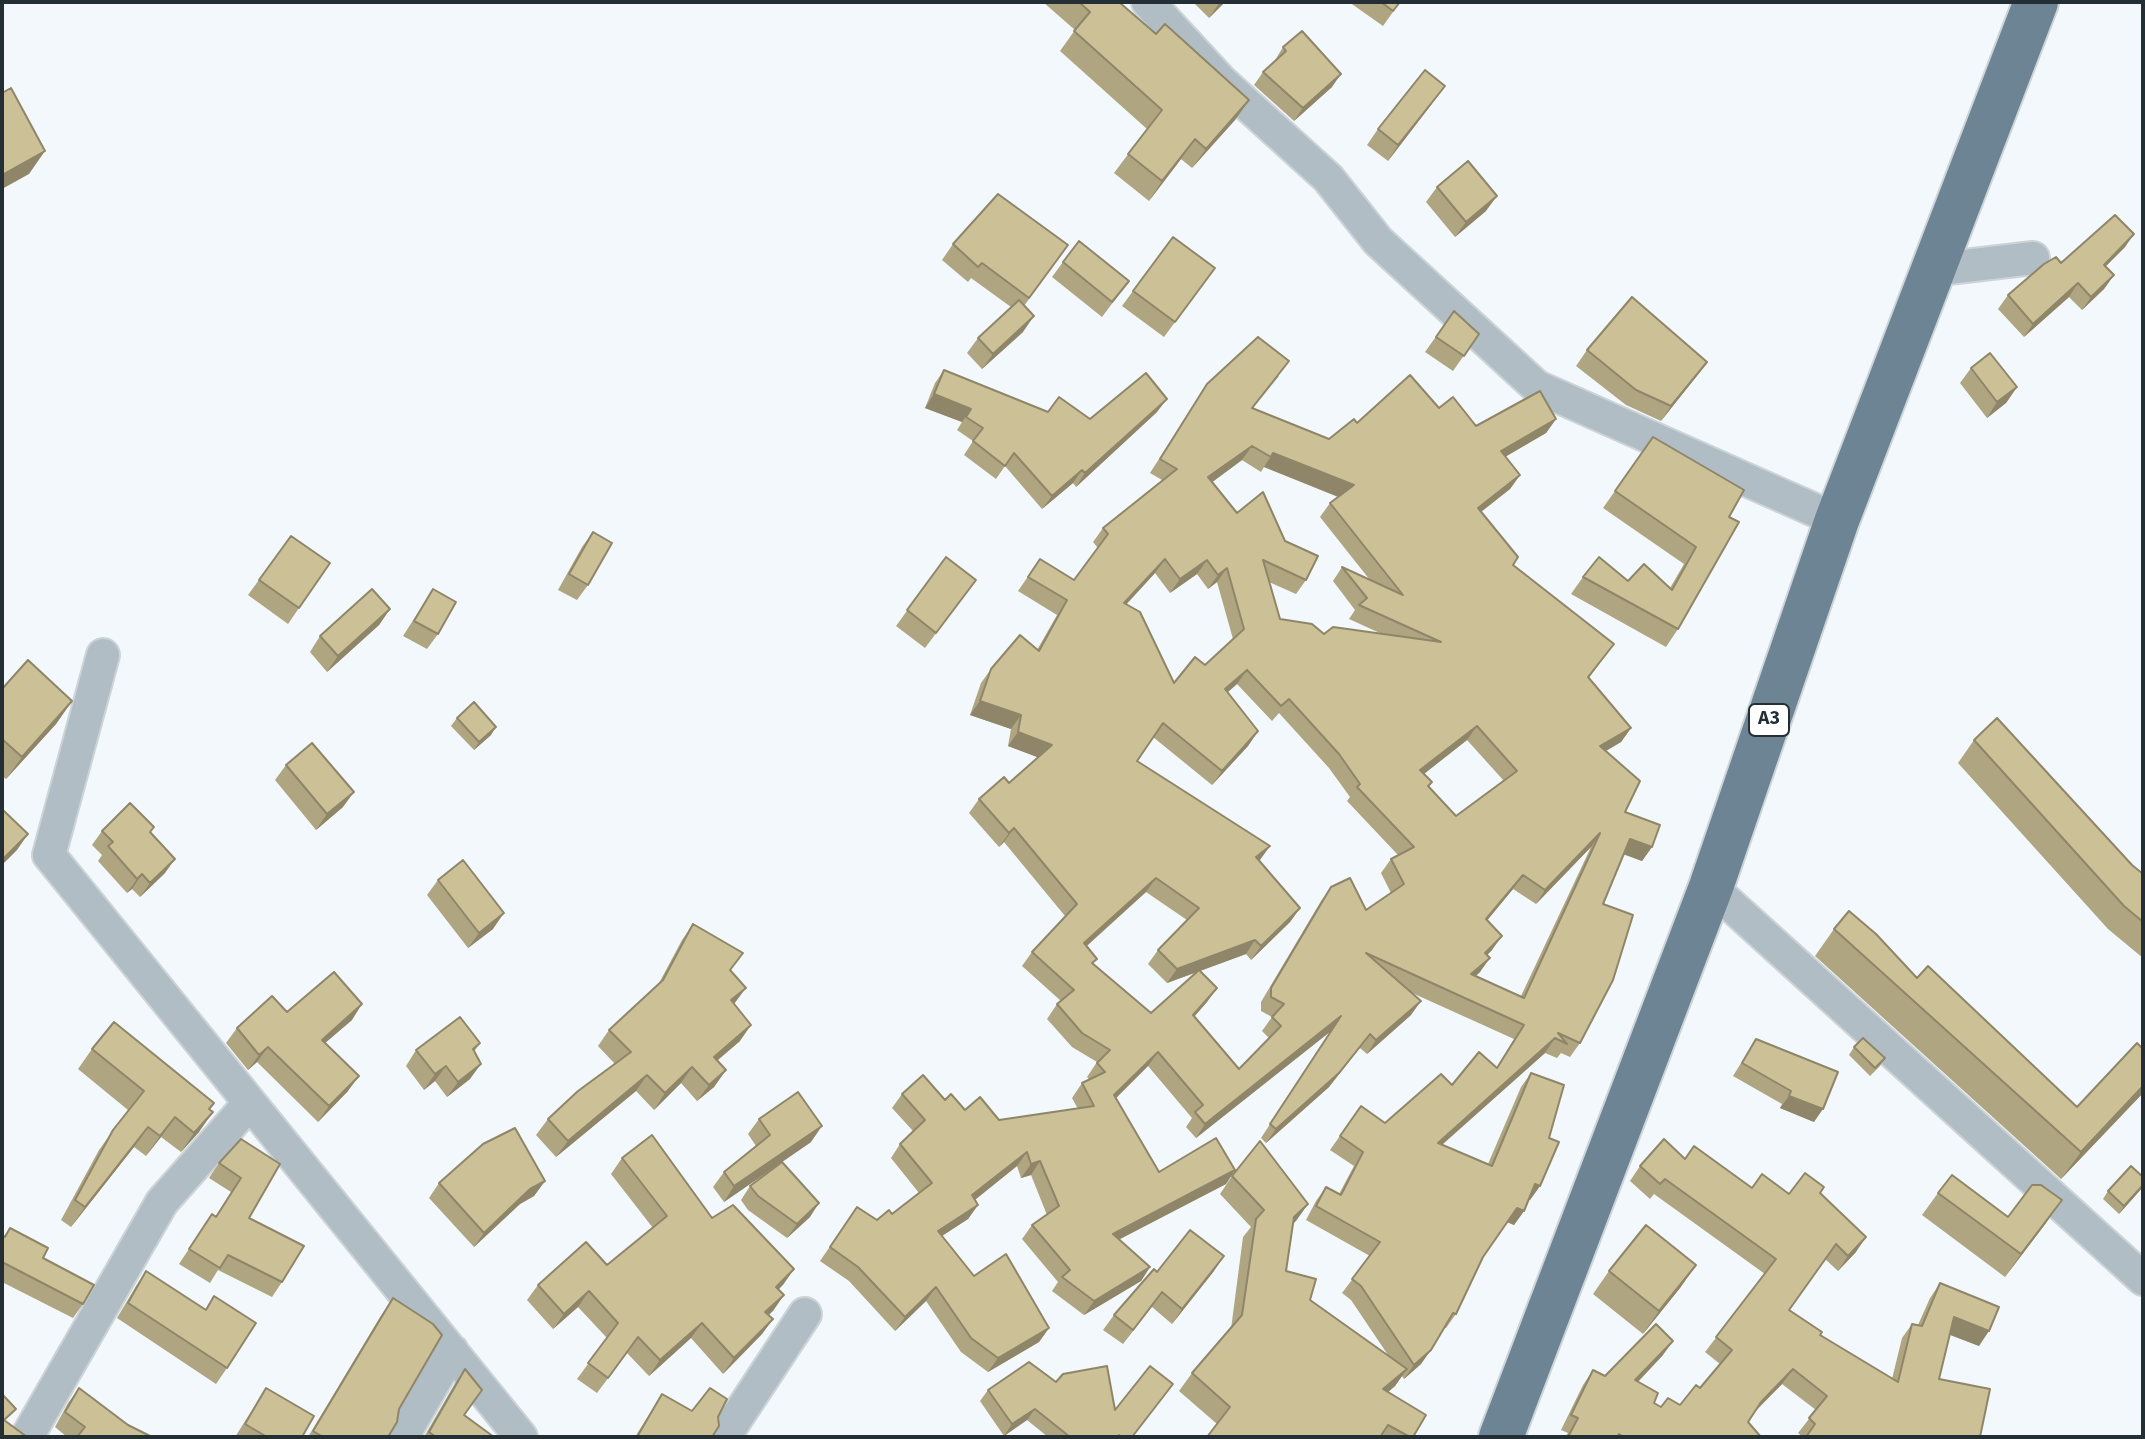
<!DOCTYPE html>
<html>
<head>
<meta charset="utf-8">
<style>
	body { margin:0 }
	#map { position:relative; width:2145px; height:1439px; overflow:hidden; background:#f2f8fb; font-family:"Source Sans 3",sans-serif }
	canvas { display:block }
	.frame { position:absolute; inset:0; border:4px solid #232e35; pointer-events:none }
</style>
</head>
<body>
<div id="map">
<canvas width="2145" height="1439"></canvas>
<div class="frame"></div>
</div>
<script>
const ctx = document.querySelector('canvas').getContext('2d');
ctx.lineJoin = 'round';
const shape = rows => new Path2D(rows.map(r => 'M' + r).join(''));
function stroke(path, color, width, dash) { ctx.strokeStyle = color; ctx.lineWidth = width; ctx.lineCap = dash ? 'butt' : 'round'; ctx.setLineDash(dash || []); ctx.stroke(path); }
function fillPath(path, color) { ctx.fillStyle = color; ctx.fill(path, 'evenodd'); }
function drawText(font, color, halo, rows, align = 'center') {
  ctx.font = font + ' "Source Sans 3",sans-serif'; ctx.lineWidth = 6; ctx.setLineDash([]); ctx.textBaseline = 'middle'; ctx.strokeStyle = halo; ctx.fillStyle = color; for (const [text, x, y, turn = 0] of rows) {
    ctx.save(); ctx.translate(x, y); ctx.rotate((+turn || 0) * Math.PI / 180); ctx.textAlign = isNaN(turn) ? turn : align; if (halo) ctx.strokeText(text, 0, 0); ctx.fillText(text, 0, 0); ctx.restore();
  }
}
const minor = shape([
	[1148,2,1221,81,1328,178,1378,241,1537,387,1837,520],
	[1931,270,2033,258],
	[103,655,49,855,521,1437],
	[1711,887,2143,1279],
	[27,1437,162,1202,248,1105],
	[402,1437,452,1351],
	[724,1437,805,1314]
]);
const trunk = shape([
	[1501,1437,1711,887,1837,520,2036,2]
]);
stroke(minor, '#cdd4d7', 36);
stroke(trunk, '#cdd4d7', 48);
stroke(minor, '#b1bdc5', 32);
stroke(trunk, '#6c8494', 44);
fillPath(shape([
	[1043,2,1119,2,1156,34,1249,100,1235,120,1192,168,1181,159,1149,201,1114,173,1147,129,1060,51,1075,30],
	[1193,2,1225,2,1209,18],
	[1349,2,1400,2,1383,26],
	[1283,47,1332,87,1294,121,1254,85,1263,72,1274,62],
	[1434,101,1388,161,1367,145,1378,129],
	[1437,187,1486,211,1455,237,1426,202],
	[953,244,1068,245,1024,306,1023,332,982,369,967,353,978,338,1011,307,971,278,968,282,942,260],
	[2125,247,2105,267,2114,275,2104,289,2082,310,2069,297,2024,337,1998,309,2008,295,2061,263],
	[1063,262,1129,281,1102,317,1052,277],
	[1215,268,1164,337,1122,306,1133,291],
	[1454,311,1479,334,1453,371,1425,352],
	[1587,350,1707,362,1661,421,1626,405,1576,366],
	[1971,368,2017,387,2006,403,1987,418,1960,383],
	[944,370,1048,412,1090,419,1157,412,1076,487,1073,483,1042,509,1005,466,996,479,964,455,973,441,957,430,962,422,925,408,935,383],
	[1279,376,1253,408,1329,439,1357,423,1439,408,1476,426,1556,419,1546,433,1505,457,1520,475,1510,489,1481,512,1513,565,1614,644,1589,678,1631,728,1621,742,1606,751,1625,812,1652,847,1642,861,1624,854,1603,904,1580,1043,1570,1057,1561,1053,1557,1058,1545,1053,1442,1145,1488,1164,1521,1087,1531,1073,1549,1138,1540,1186,1530,1200,1529,1200,1524,1211,1514,1225,1507,1222,1483,1257,1456,1314,1446,1328,1444,1328,1421,1364,1404,1379,1402,1376,1395,1386,1388,1392,1413,1437,1207,1437,1217,1424,1179,1391,1192,1373,1231,1329,1243,1237,1251,1227,1220,1194,1232,1176,1308,1204,1293,1224,1286,1271,1310,1300,1388,1355,1351,1300,1342,1293,1370,1256,1306,1220,1316,1201,1326,1187,1339,1194,1354,1166,1330,1150,1361,1106,1385,1123,1452,1085,1497,1067,1514,1039,1410,992,1411,1015,1367,1054,1360,1048,1329,1087,1266,1143,1261,1138,1331,1031,1196,1138,1186,1127,1192,1118,1148,1066,1116,1098,1159,1172,1235,1170,1226,1184,1119,1239,1150,1267,1141,1281,1084,1315,1052,1291,1058,1282,1022,1239,1032,1225,1047,1215,1031,1175,1021,1178,1017,1166,975,1200,978,1205,968,1219,942,1236,974,1276,1049,1328,1039,1342,988,1372,961,1352,926,1301,895,1331,849,1281,820,1261,857,1207,877,1220,892,1214,919,1193,891,1158,900,1144,913,1131,892,1108,902,1094,945,1100,965,1110,999,1120,1078,1109,1072,1098,1082,1083,1090,1080,1087,1077,1097,1062,1072,1047,1047,1019,1057,1004,1061,1001,1022,966,1032,952,1065,916,1004,842,999,847,969,813,979,799,1009,783,1038,757,1008,746,1011,729,970,715,981,683,991,669,1037,650,1057,615,1018,591,1040,559,1074,580,1098,548,1093,542,1103,528,1162,480,1150,473,1207,384],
	[1242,460,1261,472,1264,467,1338,497,1330,503,1320,517,1370,580,1342,567,1333,581,1355,610,1349,619,1382,634,1324,634,1280,619,1269,582,1296,594,1306,580,1285,541,1237,513,1212,482],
	[1155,573,1170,593,1197,574,1208,589,1217,582,1233,639,1205,665,1174,683,1126,605],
	[1237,684,1272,721,1279,713,1329,768,1350,797,1347,801,1398,855,1391,859,1381,873,1391,893,1366,910,1331,887,1321,901,1261,1002,1261,1011,1272,1017,1262,1031,1269,1038,1239,1069,1194,1017,1207,1002,1200,971,1246,954,1251,960,1290,922,1300,908,1259,861,1137,761,1153,737,1212,785,1248,746,1258,731,1228,692],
	[1467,740,1504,781,1456,816,1429,787,1432,782,1424,774],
	[1591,847,1521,996,1476,976,1480,972,1487,955,1492,950,1487,920,1513,889,1536,904],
	[1146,892,1187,920,1158,950,1148,964,1167,983,1197,972,1151,1013,1094,964,1087,946],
	[1653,437,1729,517,1678,629,1666,647,1571,594,1583,577,1628,581,1670,588,1684,564,1603,508],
	[593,532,588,585,577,600,558,590,582,547],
	[291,536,330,563,288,624,248,595],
	[946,557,976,580,925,648,896,626],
	[433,589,438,634,427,649,403,636],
	[390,609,379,625,327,672,310,652,320,636],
	[2,689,72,701,56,724,6,779,2,776],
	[457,718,491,735,474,750,451,726],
	[1974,740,2143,874,2143,958,2108,929,1958,763],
	[286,765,343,807,316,830,275,780],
	[102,831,150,833,165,873,140,897,132,889,127,893,98,861,102,855,92,845],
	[438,880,493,929,468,948,427,895],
	[693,924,731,970,734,1004,740,1041,717,1061,726,1070,714,1087,697,1101,681,1083,654,1110,636,1091,556,1157,536,1135,548,1119,615,1064,598,1046,609,1030,658,985,682,940],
	[1834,929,1917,978,2077,1107,2143,1049,2143,1093,2061,1179,1815,956],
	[287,1012,352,1020,325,1043,348,1091,318,1122,257,1062,248,1070,226,1043,237,1028],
	[1756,1039,1814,1122,1780,1108,1782,1104,1733,1076],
	[480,1043,474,1052,470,1079,447,1097,435,1081,424,1090,406,1066,416,1050],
	[1854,1047,1885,1058,1880,1066,1870,1076,1849,1055],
	[92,1049,209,1110,199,1132,181,1152,161,1137,146,1156,134,1147,71,1227,61,1220,99,1150,128,1110,78,1069],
	[759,1119,811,1142,724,1202,713,1187,724,1172,756,1146,748,1134],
	[241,1139,249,1218,282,1282,272,1297,218,1270,210,1283,179,1264,212,1214,216,1216,231,1192,209,1178,219,1163],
	[622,1158,712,1218,794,1269,778,1290,784,1295,768,1315,773,1319,762,1334,723,1374,691,1338,649,1376,627,1353,597,1393,577,1379,607,1338,578,1307,553,1329,527,1300,538,1285,607,1265,653,1228,611,1174],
	[1685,1159,1752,1188,1789,1194,1820,1193,1856,1252,1838,1271,1825,1259,1789,1310,1820,1335,1892,1379,1902,1338,1912,1324,1918,1325,1930,1298,1940,1283,1979,1346,1950,1335,1939,1379,1980,1437,1803,1437,1798,1433,1816,1410,1782,1384,1753,1414,1748,1422,1761,1437,1565,1437,1568,1433,1561,1430,1583,1385,1593,1370,1605,1376,1663,1355,1638,1382,1654,1403,1661,1407,1680,1405,1700,1388,1720,1364,1705,1352,1765,1274,1654,1194,1650,1199,1630,1181,1640,1166],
	[2143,1177,2143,1187,2119,1214,2103,1199,2108,1191],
	[545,1181,534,1196,520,1204,474,1247,429,1198,439,1183],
	[750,1186,810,1217,787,1238,748,1210,741,1200],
	[1938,1193,2008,1217,2046,1223,2005,1277,1922,1215],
	[10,1228,43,1258,83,1304,73,1318,2,1282,2,1235,4,1236],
	[1696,1265,1680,1288,1643,1334,1593,1294,1609,1271],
	[146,1271,227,1368,216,1384,117,1318,136,1286],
	[1214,1271,1172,1324,1152,1307,1123,1344,1103,1330,1114,1315,1157,1272],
	[393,1298,399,1409,388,1437,308,1437,380,1317],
	[465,1369,465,1415,494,1437,424,1437,454,1385],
	[1056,1382,1115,1410,1133,1437,1048,1437,1027,1420,1004,1436,980,1401,988,1390],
	[79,1388,128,1425,152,1437,67,1437,55,1427,68,1403],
	[266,1388,302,1437,235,1437],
	[662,1394,692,1411,718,1417,712,1437,635,1437]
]), '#afa581');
fillPath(shape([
	[1220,2,1225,2,1209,18],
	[1341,74,1332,87,1294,121,1303,108],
	[1445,86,1434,101,1388,161,1398,145],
	[1249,100,1235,120,1192,168,1206,149],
	[1195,139,1181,159,1149,201,1162,181],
	[45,151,29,174,2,189,2,175],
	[1497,196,1486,211,1455,237,1466,222],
	[2134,234,2125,247,2094,278,2104,265],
	[2114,275,2104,289,2082,310,2091,297],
	[2078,283,2069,297,2024,337,2033,324],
	[1034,316,1023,332,982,369,993,354],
	[1707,362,1696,377,1661,421,1671,406],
	[2017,387,2006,403,1987,418,1997,402],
	[934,394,971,409,962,422,925,408],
	[1167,399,1157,412,1076,487,1085,473],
	[1556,419,1546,433,1491,465,1501,451],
	[1252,446,1242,460,1199,492,1208,477],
	[1273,453,1354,485,1344,499,1264,467],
	[1082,470,1073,483,1042,509,1052,496],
	[1520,475,1510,489,1468,522,1478,508],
	[1165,559,1155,573,1114,617,1124,603],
	[1207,560,1197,574,1170,593,1180,579],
	[1227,568,1217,582,1208,589,1218,575],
	[390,609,379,625,327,672,338,656],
	[1247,670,1237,684,1215,703,1225,689],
	[72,701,56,724,6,779,22,757],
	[980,701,1021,715,1011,729,970,715],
	[1477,726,1467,740,1411,784,1420,770],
	[496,727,491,735,474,750,479,742],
	[1631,728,1621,742,1590,760,1600,746],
	[1258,731,1248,746,1212,785,1222,771],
	[1018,732,1052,745,1042,759,1008,746],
	[354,792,343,807,316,830,327,814],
	[1014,828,1004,842,999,847,1009,833],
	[1600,833,1591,847,1536,904,1545,890],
	[28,834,17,850,2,865,2,860],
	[1630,839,1652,847,1642,861,1620,853],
	[1270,846,1260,860,1246,872,1256,857],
	[175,859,165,873,140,897,150,883],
	[142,874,132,889,127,893,137,879],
	[1523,875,1513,889,1476,934,1486,919],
	[1156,878,1146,892,1074,957,1084,943],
	[1300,908,1290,922,1251,960,1261,946],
	[504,913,493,929,468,948,479,933],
	[1502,936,1492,950,1475,967,1485,953],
	[1255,940,1246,954,1167,983,1177,969],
	[1490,958,1480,972,1462,988,1471,974],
	[746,988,734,1004,731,1000],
	[1217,988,1207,1002,1183,1029,1193,1015],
	[1421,1001,1411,1015,1367,1054,1376,1040],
	[362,1004,352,1020,311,1055,322,1040],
	[1341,1016,1331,1031,1196,1138,1205,1124],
	[751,1025,740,1041,702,1073,714,1057],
	[1370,1034,1329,1087,1266,1143,1276,1129],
	[1555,1038,1545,1053,1428,1157,1438,1143],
	[268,1047,257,1062,248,1070,259,1055],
	[1158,1052,1148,1066,1104,1110,1114,1095],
	[481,1064,470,1079,447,1097,458,1082],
	[446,1066,435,1081,424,1090,435,1074],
	[692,1067,681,1083,654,1110,665,1093],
	[726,1070,714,1087,697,1101,709,1085],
	[647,1075,636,1091,556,1157,568,1141],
	[359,1076,348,1091,318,1122,329,1106],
	[2143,1086,2143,1093,2061,1179,2081,1152],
	[1789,1096,1823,1109,1814,1122,1780,1108],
	[213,1112,199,1132,181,1152,194,1133],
	[175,1117,161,1137,146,1156,160,1136],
	[822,1126,811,1142,724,1202,734,1186],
	[148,1127,134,1147,71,1227,85,1207],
	[1027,1152,1017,1166,962,1210,972,1195],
	[1040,1161,1031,1175,1021,1178,1031,1164],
	[1235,1170,1226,1184,1103,1248,1113,1234],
	[545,1181,534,1196,520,1204,474,1247,484,1233,530,1189],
	[1535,1184,1540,1186,1530,1200,1525,1198],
	[2143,1185,2143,1187,2119,1214,2124,1206],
	[2062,1200,2046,1223,2005,1277,2021,1254],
	[819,1203,810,1217,787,1238,797,1224],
	[1308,1204,1296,1221,1281,1235,1294,1217],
	[978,1205,968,1219,928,1245,938,1231],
	[1517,1208,1524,1211,1514,1225,1507,1222],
	[1866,1237,1856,1252,1838,1271,1848,1256],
	[1224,1256,1214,1271,1172,1324,1182,1309],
	[1696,1265,1680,1288,1643,1334,1659,1311],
	[1150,1267,1141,1281,1084,1315,1094,1301],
	[794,1269,783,1285,765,1303,776,1287],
	[936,1287,926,1301,895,1331,905,1317],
	[589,1291,578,1307,553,1329,564,1314],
	[784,1295,773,1311,755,1328,765,1312],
	[1954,1317,1989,1331,1979,1346,1943,1332],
	[773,1319,762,1334,723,1374,734,1358],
	[702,1323,691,1338,649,1376,660,1360],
	[1049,1328,1039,1342,988,1372,998,1358],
	[1673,1341,1663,1355,1625,1395,1635,1380],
	[1431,1350,1421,1364,1404,1379,1414,1365],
	[1407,1369,1395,1386,1371,1407,1383,1389],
	[1793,1369,1782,1384,1750,1416,1761,1402],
	[1035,1409,1027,1420,1004,1436,1012,1424]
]), '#8f8669');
const building = shape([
	[1079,2,1119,2,1156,34,1165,24,1249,100,1206,149,1195,139,1162,181,1128,154,1162,110,1074,31,1090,12,1079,2],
	[1381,2,1400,2,1393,11,1381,2],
	[1302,31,1341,74,1303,108,1263,72,1286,51,1283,47,1302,31],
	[1425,70,1445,86,1398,145,1378,129,1425,70],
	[11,88,45,151,2,175,2,93,11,88],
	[1468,161,1497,196,1466,222,1437,187,1468,161],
	[998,194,1068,245,1029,298,982,263,978,267,953,244,998,194],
	[2115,215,2134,234,2104,265,2114,275,2091,297,2078,283,2033,324,2008,295,2044,264,2056,257,2061,263,2115,215],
	[1173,237,1215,268,1175,322,1133,291,1173,237],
	[1079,241,1129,281,1112,302,1063,262,1079,241],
	[1632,297,1707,362,1671,406,1636,390,1587,350,1632,297],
	[1019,300,1034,316,993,354,978,338,1019,300],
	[1454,311,1479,334,1464,356,1436,337,1454,311],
	[1258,337,1289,361,1252,408,1329,439,1354,419,1357,423,1410,375,1439,408,1453,397,1476,426,1540,391,1556,419,1501,451,1520,475,1478,508,1518,557,1513,565,1614,644,1588,677,1631,728,1600,746,1640,781,1625,812,1660,825,1652,847,1630,839,1603,904,1633,915,1613,980,1580,1043,1558,1033,1567,1044,1555,1038,1438,1143,1492,1166,1531,1073,1564,1085,1549,1138,1559,1142,1540,1186,1535,1184,1524,1211,1517,1208,1483,1257,1456,1314,1453,1313,1431,1350,1414,1365,1361,1286,1352,1279,1380,1242,1316,1206,1326,1187,1341,1195,1363,1152,1340,1136,1361,1106,1385,1123,1441,1074,1452,1085,1479,1052,1497,1068,1524,1025,1366,953,1421,1001,1376,1040,1370,1034,1339,1073,1276,1129,1270,1124,1341,1016,1205,1124,1195,1112,1203,1105,1158,1052,1114,1095,1159,1172,1216,1138,1235,1170,1113,1234,1150,1267,1094,1301,1062,1277,1070,1270,1032,1225,1059,1206,1040,1161,1031,1164,1027,1152,972,1195,978,1205,938,1231,974,1276,1006,1254,1049,1328,998,1358,971,1338,936,1287,905,1317,858,1267,830,1247,857,1207,877,1220,889,1210,892,1214,932,1183,900,1144,925,1120,902,1094,923,1075,945,1100,951,1094,965,1110,980,1097,999,1120,1094,1106,1082,1083,1105,1072,1097,1063,1110,1050,1082,1033,1057,1004,1074,990,1032,952,1077,904,1014,828,1009,833,979,799,1004,777,1009,783,1052,745,1018,732,1021,715,980,701,991,669,1020,635,1039,651,1067,600,1028,577,1040,559,1074,580,1108,534,1103,528,1177,469,1160,459,1207,384,1258,337],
	[1252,446,1271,457,1273,453,1354,485,1330,503,1403,595,1342,567,1367,598,1359,605,1441,642,1333,627,1324,634,1312,624,1280,619,1263,560,1306,580,1318,556,1285,541,1263,492,1237,513,1208,477,1252,446],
	[1165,559,1180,579,1207,560,1218,575,1227,568,1244,629,1205,665,1195,657,1174,683,1140,612,1124,603,1165,559],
	[1247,670,1281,706,1289,699,1339,754,1360,784,1357,787,1414,847,1391,859,1404,884,1366,910,1350,878,1331,887,1271,988,1271,997,1284,1004,1272,1017,1281,1026,1239,1069,1193,1015,1217,988,1199,970,1151,1013,1092,963,1097,959,1084,943,1156,878,1199,908,1158,950,1177,969,1255,940,1261,946,1300,908,1256,857,1270,846,1137,761,1163,723,1222,771,1258,731,1225,689,1247,670],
	[1477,726,1517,771,1456,816,1428,786,1432,782,1420,770,1477,726],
	[1600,833,1524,998,1471,974,1490,958,1485,953,1502,936,1486,919,1523,875,1545,890,1600,833],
	[1990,353,2017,387,1997,402,1971,368,1990,353],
	[944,370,1048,412,1059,397,1090,419,1146,373,1167,399,1085,473,1082,470,1052,496,1014,453,1005,466,973,441,983,428,966,417,971,409,934,394,944,370],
	[1653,437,1744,490,1729,517,1739,522,1678,629,1583,577,1599,557,1628,581,1644,564,1672,590,1696,547,1615,491,1653,437],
	[593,532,612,543,588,585,569,574,593,532],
	[291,536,330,563,299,608,259,580,291,536],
	[946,557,976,580,936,633,907,610,946,557],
	[372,589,390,609,338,656,320,636,372,589],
	[433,589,456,602,438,634,414,621,433,589],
	[28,660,72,701,22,757,2,739,2,689,28,660],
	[474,702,496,727,479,742,457,718,474,702],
	[1997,718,2132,865,2143,874,2143,922,2124,906,1974,740,1997,718],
	[312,743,354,792,327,814,286,765,312,743],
	[130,803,154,827,150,832,175,859,150,883,142,874,137,879,108,846,113,842,102,831,130,803],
	[4,811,28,834,2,860,2,813,4,811],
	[463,860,504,913,479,933,438,880,463,860],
	[1849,911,1876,934,1917,978,1928,966,2077,1107,2137,1043,2143,1049,2143,1086,2081,1152,1834,929,1849,911],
	[693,924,743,953,730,970,746,988,731,1000,751,1025,714,1057,726,1070,709,1085,692,1067,665,1093,647,1075,568,1141,548,1119,578,1091,631,1052,609,1030,663,980,693,924],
	[334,972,362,1004,322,1040,359,1076,329,1106,268,1047,259,1055,237,1028,272,996,287,1012,334,972],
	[460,1017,480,1043,473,1049,481,1064,458,1082,446,1066,435,1074,416,1050,460,1017],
	[114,1022,214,1103,209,1109,213,1112,194,1133,175,1117,160,1136,148,1127,85,1207,75,1200,113,1130,144,1091,92,1049,114,1022],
	[1863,1038,1885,1058,1875,1068,1854,1047,1863,1038],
	[1756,1039,1838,1072,1823,1109,1789,1096,1791,1091,1742,1063,1756,1039],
	[798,1092,822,1126,734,1186,724,1172,770,1135,759,1119,798,1092],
	[515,1128,545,1181,530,1189,484,1233,439,1183,483,1144,515,1128],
	[652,1135,712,1218,733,1205,794,1269,776,1287,784,1295,765,1312,773,1319,734,1358,702,1323,660,1360,638,1337,608,1378,588,1363,618,1323,589,1291,564,1314,538,1285,586,1242,607,1265,667,1216,622,1158,652,1135],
	[241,1139,280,1164,249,1218,304,1246,282,1282,228,1255,220,1268,189,1249,212,1214,216,1217,241,1178,219,1163,241,1139],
	[1664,1139,1685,1159,1694,1146,1752,1188,1762,1174,1789,1194,1805,1173,1824,1187,1820,1193,1866,1237,1848,1256,1836,1244,1789,1310,1822,1332,1820,1335,1898,1382,1912,1324,1922,1326,1940,1283,1999,1307,1989,1331,1954,1317,1939,1379,1990,1389,1980,1437,1806,1437,1815,1424,1809,1418,1827,1396,1793,1369,1761,1402,1748,1422,1761,1437,1624,1437,1619,1434,1617,1437,1568,1437,1578,1418,1571,1415,1593,1370,1605,1376,1656,1324,1673,1341,1635,1380,1658,1393,1654,1403,1661,1407,1668,1398,1680,1405,1696,1385,1700,1388,1732,1350,1716,1337,1776,1259,1665,1179,1660,1184,1640,1166,1664,1139],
	[1260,1141,1308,1204,1294,1217,1286,1271,1316,1279,1310,1300,1407,1369,1383,1389,1426,1415,1413,1437,1410,1437,1388,1425,1380,1437,1207,1437,1230,1407,1192,1373,1242,1315,1256,1219,1264,1210,1232,1176,1260,1141],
	[782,1162,819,1203,797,1224,758,1196,750,1186,782,1162],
	[2131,1166,2143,1177,2143,1185,2124,1206,2108,1191,2131,1166],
	[1952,1175,2008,1217,2032,1185,2041,1185,2062,1200,2021,1254,1938,1193,1952,1175],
	[1646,1225,1696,1265,1659,1311,1609,1271,1646,1225],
	[10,1228,48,1248,43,1258,94,1285,83,1304,2,1262,2,1235,5,1237,10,1228],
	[1190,1230,1224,1256,1182,1309,1162,1292,1133,1330,1114,1315,1154,1269,1157,1272,1190,1230],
	[146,1271,206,1310,214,1296,256,1323,227,1368,128,1303,146,1271],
	[393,1298,433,1324,442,1335,399,1409,397,1422,388,1437,323,1437,313,1431,393,1298],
	[1029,1362,1056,1382,1063,1374,1107,1366,1115,1410,1150,1366,1173,1384,1132,1437,1122,1437,1119,1435,1118,1437,1070,1437,1035,1409,1012,1424,988,1390,1029,1362],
	[465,1369,482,1390,464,1415,494,1437,436,1437,429,1432,465,1369],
	[79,1388,128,1425,152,1437,77,1437,85,1427,65,1412,79,1388],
	[266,1388,314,1416,302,1437,267,1437,245,1424,266,1388],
	[710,1388,727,1399,718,1417,719,1426,712,1437,637,1437,662,1394,692,1411,710,1388],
	[2,1394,16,1409,4,1420,27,1437,2,1437,2,1394]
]);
fillPath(building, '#ccc096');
stroke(building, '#8f8669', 2);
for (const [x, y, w] of [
	[1769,720,40]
]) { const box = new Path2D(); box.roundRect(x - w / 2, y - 16, w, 32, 6); ctx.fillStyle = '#fff'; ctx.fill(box); stroke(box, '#232e35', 2); }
drawText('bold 20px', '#232e35', null, [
	["A3",1769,720]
]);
</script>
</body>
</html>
